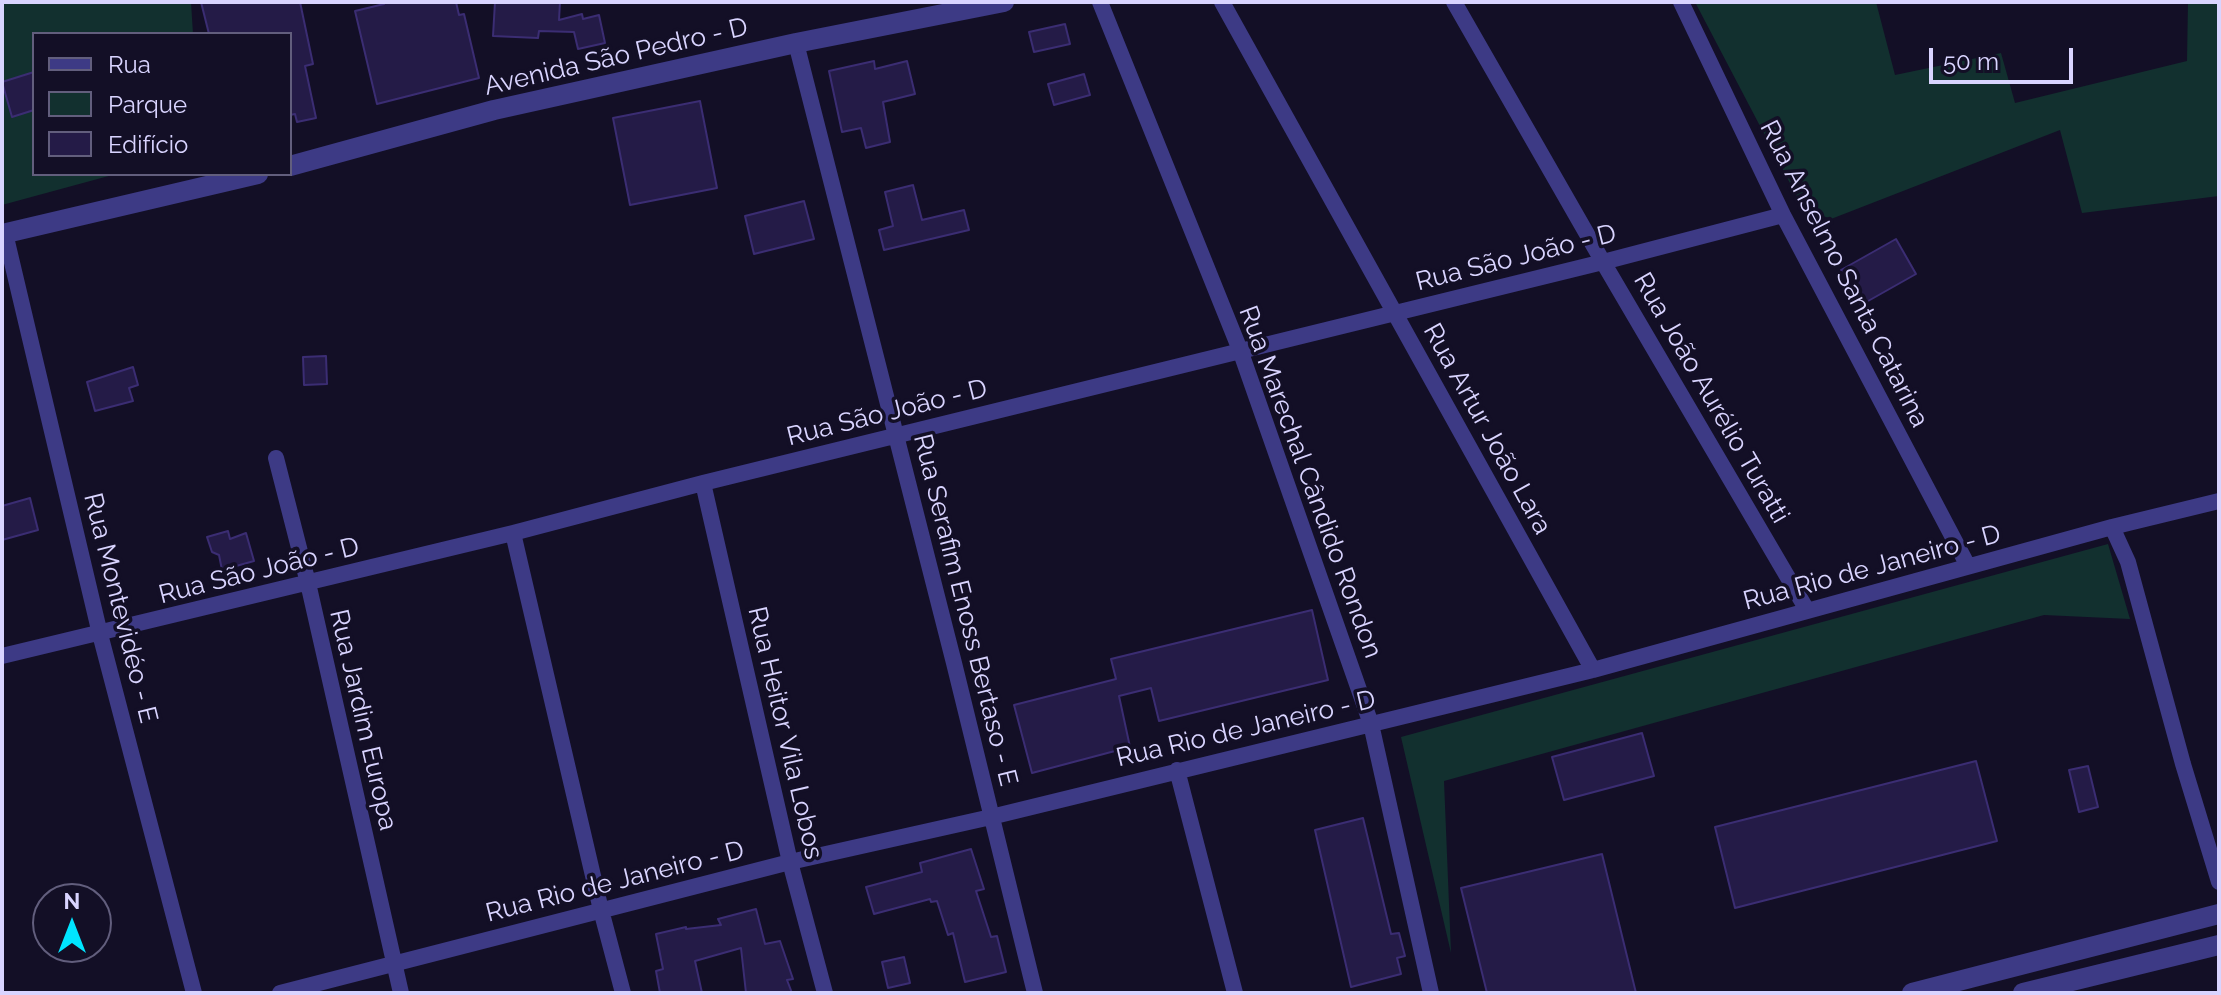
<!DOCTYPE html>
<html>
<head>
<meta charset="utf-8">
<style>
	body { margin:0 }
	#map { position:relative; width:2221px; height:995px; overflow:hidden; background:#130f26; font-family:Raleway,sans-serif }
	canvas { display:block }
	.frame { position:absolute; inset:0; border:4px solid #d9d4ff; pointer-events:none }
	.legend { position:absolute; left:32px; top:32px; width:260px; height:144px; box-sizing:border-box; background:#130f26; border:2px solid #625e7d; margin:0; padding:10px 14px; list-style:none; font-size:24px; color:#d9d4ff }
	.legend li { display:flex; align-items:center; gap:16px; height:40px }
	.legend b { width:40px; border:2px solid #625e7d }
	.north { position:absolute; left:32px; top:883px; width:80px; height:80px; box-sizing:border-box; background:#130f26; border:2px solid #625e7d; border-radius:50%; rotate:0deg; font-size:22px; font-weight:700; line-height:32px; text-align:center; color:#d9d4ff }
	.north::after { content:''; display:block; margin:auto; width:28px; height:36px; background:#00e5ff; clip-path:polygon(50% 0,100% 100%,50% 72%,0 100%) }
	.scale { position:absolute; left:1929px; top:48px; width:144px; height:36px; box-sizing:border-box; border:4px solid #d9d4ff; border-top:0; padding-left:10px; font-size:24px; line-height:28px; white-space:nowrap; color:#d9d4ff; -webkit-text-stroke:6px #130f26; paint-order:stroke }
</style>
</head>
<body>
<div id="map">
<canvas width="2221" height="995"></canvas>
<div class="frame"></div>
<ul class="legend">
<li><b style="height:10px;background:#3d3a85"></b>Rua</li>
<li><b style="height:22px;background:#12302f"></b>Parque</li>
<li><b style="height:22px;background:#241b47"></b>Edifício</li>
</ul>
<div class="north">N</div>
<div class="scale">50 m</div>
</div>
<script>
const ctx = document.querySelector('canvas').getContext('2d');
ctx.lineJoin = 'round';
function fillPath(path, color) { ctx.fillStyle = color; ctx.fill(path, 'evenodd'); }
const shape = rows => new Path2D(rows.map(r => 'M' + r).join(''));
function stroke(path, color, width, dash) { ctx.strokeStyle = color; ctx.lineWidth = width; ctx.lineCap = dash ? 'butt' : 'round'; ctx.setLineDash(dash || []); ctx.stroke(path); }
function drawText(font, color, halo, rows, align = 'center') {
  ctx.font = font + ' Raleway,sans-serif'; ctx.lineWidth = 7; ctx.setLineDash([]); ctx.textBaseline = 'middle'; ctx.strokeStyle = halo; ctx.fillStyle = color; for (const [text, x, y, turn = 0] of rows) {
    ctx.save(); ctx.translate(x, y); ctx.rotate((+turn || 0) * Math.PI / 180); ctx.textAlign = isNaN(turn) ? turn : align; if (halo) ctx.strokeText(text, 0, 0); ctx.fillText(text, 0, 0); ctx.restore();
  }
}
fillPath(shape([
	[2,2,191,2,193,34,34,34,34,174,116,174,2,205],
	[1695,2,1876,2,1895,75,2001,53,2015,103,2187,61,2188,2,2219,2,2219,196,2082,213,2060,130,1831,219,1803,208],
	[2108,544,2130,619,2044,615,1444,781,1451,953,1401,737]
]), '#12302f');
const building = shape([
	[201,2,300,2,313,64,305,66,316,118,297,122,295,114,290,115,290,34,209,34,201,2],
	[384,2,456,2,459,15,464,14,479,78,377,104,355,11,384,4,384,2],
	[495,2,560,2,559,20,582,14,583,19,599,15,605,43,578,49,574,32,539,31,538,38,493,36,495,2],
	[1065,24,1070,44,1034,52,1029,32,1065,24],
	[874,61,875,69,907,61,915,94,883,102,890,142,866,148,861,128,842,132,829,71,874,61],
	[34,72,34,110,12,117,2,82,34,72],
	[1084,74,1090,95,1054,105,1048,84,1084,74],
	[700,101,717,188,630,205,613,118,700,101],
	[913,185,922,220,964,210,969,230,884,250,879,230,893,226,885,192,913,185],
	[804,201,814,239,754,254,745,216,804,201],
	[1896,239,1916,274,1861,305,1841,270,1896,239],
	[326,356,327,384,304,385,303,357,326,356],
	[133,367,138,385,129,388,133,401,95,411,87,382,133,367],
	[30,498,38,530,2,540,2,506,30,498],
	[228,531,230,539,246,533,254,561,222,570,219,555,212,552,207,537,228,531],
	[1312,610,1328,680,1159,721,1151,688,1119,696,1130,747,1032,773,1014,705,1116,679,1111,659,1312,610],
	[1642,733,1654,776,1564,800,1552,757,1642,733],
	[1976,761,1997,841,1735,908,1715,827,1976,761],
	[2088,766,2098,807,2079,812,2069,770,2088,766],
	[1363,818,1391,934,1399,933,1405,956,1397,958,1401,974,1351,987,1315,830,1363,818],
	[971,849,984,889,976,891,991,937,997,936,1006,972,965,982,953,933,948,935,937,901,931,902,930,899,874,914,866,887,922,872,920,863,971,849],
	[1602,854,1636,993,1487,993,1461,888,1602,854],
	[756,909,765,944,780,941,793,979,787,980,792,993,746,993,741,948,695,961,702,993,660,993,656,971,663,969,656,934,686,927,686,929,721,925,718,919,756,909],
	[904,957,910,983,888,988,882,962,904,957]
]);
fillPath(building, '#241b47');
stroke(building, '#3b2d73', 2);
stroke(shape([
	[1100,2,1240,350,1371,724,1431,993],
	[1222,2,1593,670],
	[1454,2,1603,262,1807,610],
	[1681,2,1783,215,1968,566],
	[796,43,954,663,1035,993],
	[5,233,100,634,194,993],
	[276,458,308,583,401,993],
	[703,483,790,862,825,993],
	[2112,527,2128,562,2183,764,2219,882],
	[513,533,601,910,623,993],
	[2,656,513,533,703,483,1603,262,1783,215],
	[1177,770,1235,993],
	[280,993,790,862,991,817,1593,670,2112,527,2219,501]
]), '#3d3a85', 16);
stroke(shape([
	[290,166,494,110,796,43,1004,2],
	[2,234,258,174],
	[1912,993,2219,914],
	[2023,993,2219,945]
]), '#3d3a85', 20);
drawText('26px', '#d9d4ff', '#130f26', [
	["Avenida São Pedro - D",616,57,-13],
	["Rua São João - D",1516,258,-14],
	["Rua Anselmo Santa Catarina",1844,274,63],
	["Rua João Aurélio Turatti",1711,398,60],
	["Rua São João - D",887,413,-14],
	["Rua Artur João Lara",1487,429,61],
	["Rua Marechal Cândido Rondon",1310,482,70],
	["Rua Rio de Janeiro - D",1872,568,-15],
	["Rua São João - D",259,571,-14],
	["Rua Montevidéo - E",120,608,76],
	["Rua Serafim Enoss Bertaso - E",965,610,76],
	["Rua Jardim Europa",363,720,77],
	["Rua Rio de Janeiro - D",1246,729,-13],
	["Rua Heitor Vila Lobos",785,733,77],
	["Rua Rio de Janeiro - D",615,882,-14]
]);
</script>
</body>
</html>
